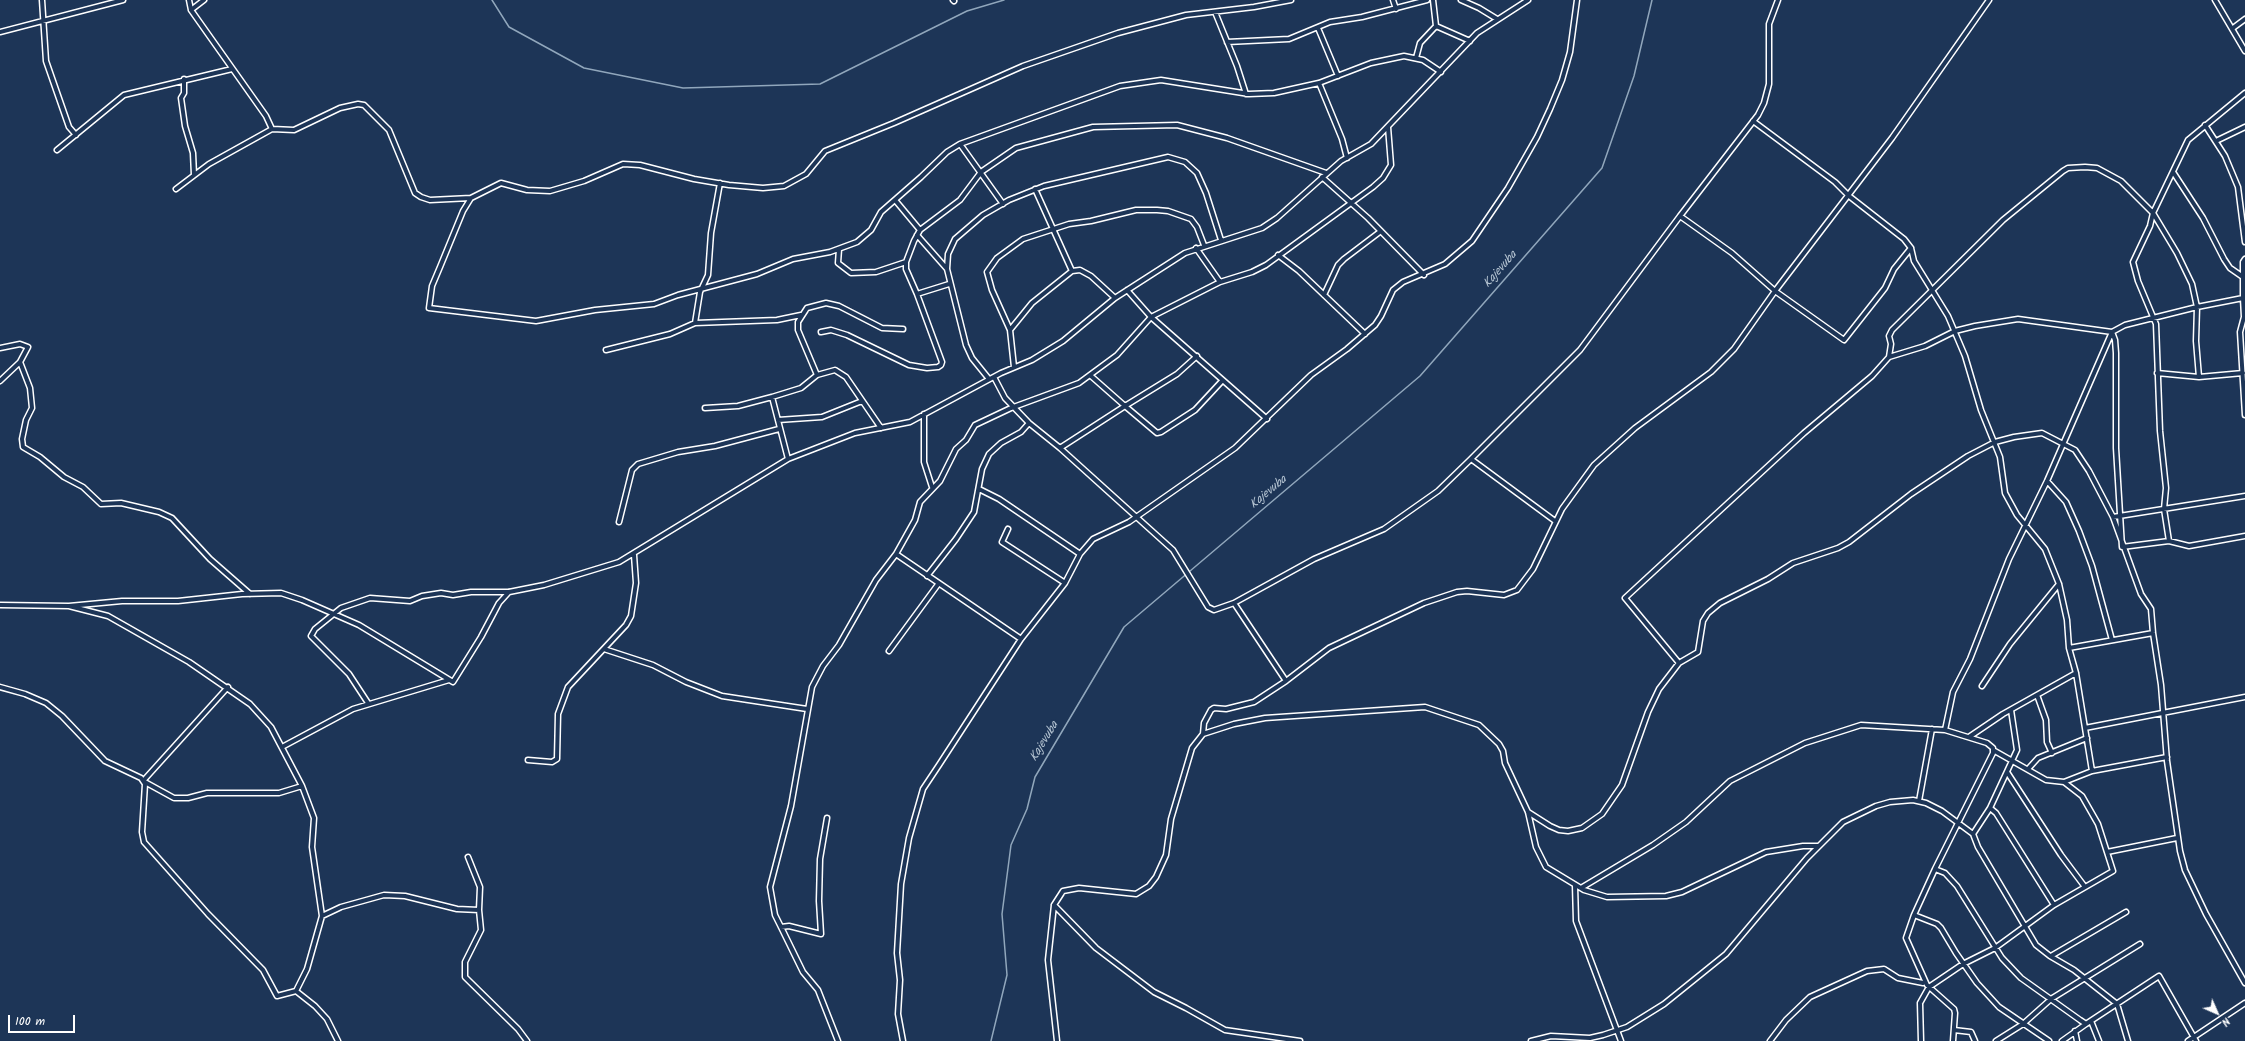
<!DOCTYPE html>
<html>
<head>
<meta charset="utf-8">
<style>
	body { margin:0 }
	#map { position:relative; width:2245px; height:1041px; overflow:hidden; background:#1d3557; font-family:Kalam,sans-serif }
	canvas { display:block }
	.north { position:absolute; left:2197px; top:993px; width:40px; height:40px; -webkit-text-stroke:3px #1d3557; paint-order:stroke; rotate:135deg; font-size:11px; font-weight:700; line-height:16px; text-align:center; color:#fff }
	.north::after { content:''; display:block; margin:auto; width:14px; height:18px; background:#fff; clip-path:polygon(50% 0,100% 100%,50% 72%,0 100%) }
	.scale { position:absolute; left:8px; top:1015px; width:67px; height:18px; box-sizing:border-box; border:2px solid #fff; border-top:0; padding-left:5px; font-size:12px; line-height:14px; white-space:nowrap; color:#fff; -webkit-text-stroke:3px #1d3557; paint-order:stroke }
</style>
</head>
<body>
<div id="map">
<canvas width="2245" height="1041"></canvas>
<div class="north">N</div>
<div class="scale">100 m</div>
</div>
<script>
const ctx = document.querySelector('canvas').getContext('2d');
ctx.lineJoin = 'round';
const shape = rows => new Path2D(rows.map(r => 'M' + r).join(''));
function stroke(path, color, width, dash) { ctx.strokeStyle = color; ctx.lineWidth = width; ctx.lineCap = dash ? 'butt' : 'round'; ctx.setLineDash(dash || []); ctx.stroke(path); }
function drawText(font, color, halo, rows, align = 'center') {
  ctx.font = font + ' Kalam,sans-serif'; ctx.lineWidth = 3.5; ctx.setLineDash([]); ctx.textBaseline = 'middle'; ctx.strokeStyle = halo; ctx.fillStyle = color; for (const [text, x, y, turn = 0] of rows) {
    ctx.save(); ctx.translate(x, y); ctx.rotate((+turn || 0) * Math.PI / 180); ctx.textAlign = isNaN(turn) ? turn : align; if (halo) ctx.strokeText(text, 0, 0); ctx.fillText(text, 0, 0); ctx.restore();
  }
}
stroke(shape([
	[492,0,509,27,584,68,683,88,820,84,967,11,1004,0],
	[991,1041,1007,975,1002,914,1011,845,1027,809,1035,777,1124,627,1420,376,1602,168,1634,76,1652,0]
]), '#91a7bc', 1.5);
const minor = shape([
	[42,0,46,61,69,127,76,135],
	[189,0,191,10,266,116,272,129,294,130,340,108,358,104,364,105,389,130,415,193,421,197,430,200,471,198,501,183,527,190,550,191,584,181,623,164,640,165,694,179,729,185,763,188,784,186,806,174,825,151,894,123,1023,66,1118,33,1186,15,1254,7,1291,0],
	[953,0,954,1],
	[1393,0,1396,9],
	[1433,0,1436,26],
	[1461,0,1479,8,1497,19],
	[1778,0,1769,24,1769,84,1764,103,1758,115,1680,216,1732,253,1775,291,1844,340,1885,288,1894,269,1911,248],
	[2215,0,2245,51],
	[191,10,204,0],
	[1215,12,1237,66,1246,94],
	[1318,28,1338,76],
	[2233,28,2245,19],
	[0,32,123,0],
	[1227,42,1289,39,1330,22,1362,17,1427,0],
	[1416,58,1420,43,1436,26,1470,41],
	[184,79,184,93,181,98,185,126,193,153,194,175],
	[1319,83,1342,139,1347,158],
	[1753,121,1835,182,1849,196,1904,239,1911,248,1914,261,1948,316,1965,356,1981,410,2000,457,2005,493,2017,515,2045,549,2059,584,2067,620,2069,648,2076,673,2092,771,2064,782,2082,796,2098,824,2113,871,2054,905,1995,948,1963,964,1929,987,1920,1003,1921,1041],
	[2205,125,2225,156,2238,187,2245,242],
	[2216,141,2245,127],
	[960,144,1003,204],
	[57,150,124,95,232,69],
	[2173,172,2203,218,2224,259,2230,268,2243,277],
	[1322,177,1368,218,1424,275],
	[176,189,209,164,272,129],
	[1035,189,1072,271],
	[471,198,463,211,440,267,432,286,429,308,536,321,595,310,654,304,678,295,757,274,793,259,830,252,857,242,871,230,881,212,921,177,947,152,960,144,1120,86,1161,80,1249,94,1274,93,1319,83,1371,63,1404,56,1423,60,1441,72],
	[895,200,920,230],
	[917,235,947,269],
	[1196,248,1220,282],
	[839,249,838,263,851,273,876,272,906,262],
	[1278,255,1299,271,1365,334],
	[949,284,917,294,906,269,906,262,914,241,920,230,960,200,981,172,1016,148,1093,127,1177,125,1227,138,1326,173],
	[1127,290,1151,317,1267,419],
	[1324,295,1338,265,1344,259,1381,231],
	[2245,298,2243,298,2244,317,2240,332,2245,415],
	[695,323,700,292,708,275,711,233,720,183],
	[1010,330,1032,303,1072,271,1080,270,1091,276,1115,298],
	[821,332,831,330,847,335,909,365,927,368,938,367,941,365,942,362,917,294],
	[0,348,20,344,28,347,20,362,30,388,32,408,26,420,22,439,23,447,40,457,64,477,83,487,101,504,121,503,159,512,172,518,210,559,250,594],
	[606,350,670,334,695,323,777,320,801,315],
	[1889,357,1891,344,1889,336,1892,330,2003,220,2063,171,2068,168,2085,167,2097,168,2121,181,2153,213,2177,253,2192,284,2197,307,2196,341,2199,377,2243,373],
	[1014,367,1010,330,992,290,987,272,997,258,1023,239,1069,224,1091,221,1136,210,1157,210,1168,211,1191,219,1197,227,1204,245],
	[2157,373,2199,377],
	[817,375,798,330,798,322,807,308,826,303,839,306,882,328,903,329],
	[1091,376,1125,406,1177,374,1197,356],
	[994,377,1005,398,1029,423,1060,448,1173,550,1208,607,1214,610,1234,603,1286,681],
	[989,379,972,358,966,345,947,269,948,254,955,239,983,215,1009,200,1044,186,1168,157,1185,162,1197,173,1206,193,1221,240],
	[0,381,20,362],
	[772,397,788,459],
	[705,408,738,406,772,397,801,388,817,375,835,370,846,377,881,428],
	[924,414,924,462,932,487],
	[778,420,822,417,862,401],
	[1060,448,1125,406,1157,433,1161,432,1195,410,1222,381],
	[2047,481,2066,502,2079,531,2092,566,2112,640],
	[979,489,999,499,1080,554],
	[2113,517,2245,496],
	[1555,521,1471,459,1580,350,1680,216],
	[619,522,632,470,638,464,678,452,715,446,779,429],
	[1008,529,1002,542,1065,583],
	[2169,541,2164,509,2166,488,2160,431,2156,324,2138,281,2133,262,2150,226,2153,213,2188,140,2245,93],
	[896,554,1021,639],
	[927,576,956,539,974,512,982,469,989,454,1001,443,1021,432,1029,423],
	[1234,603,1314,559,1384,529,1438,491,1471,459],
	[0,605,69,606,122,601,178,601,242,594,281,593,302,600,359,625,453,682,481,637,499,603,509,592],
	[69,606,108,616,189,662,250,704,271,727,302,786,314,818,312,847,322,916,307,969,296,991,315,1006,327,1019,338,1041],
	[2069,648,2153,633],
	[604,649,653,665,686,682,722,696,807,709],
	[889,651,939,583],
	[1679,663,1625,598,1804,433,1872,376,1889,357,1925,346,1955,331,1975,326,2018,319,2112,332,2115,340,2116,353,2116,448,2122,547,2169,541,2189,546,2245,536],
	[1982,686,2010,644,2059,584],
	[0,687,25,694,46,703,62,716,105,761,141,778,145,784,142,832,144,842,208,914,263,970,277,996,296,991],
	[228,687,143,781,174,798,188,798,207,793,279,793,302,786],
	[2037,695,2046,720,2047,742,2052,753],
	[368,703,349,674,311,636,315,629,341,608,370,598,410,601,422,596,441,593,453,595,471,592,509,592,544,585,619,562,788,459,855,433,910,422,1001,373,1032,360,1063,341,1115,298,1185,253,1262,228,1277,218,1341,161,1371,144,1477,33,1528,0],
	[2085,728,2245,697],
	[1203,734,1234,724,1265,718,1425,707,1479,725,1499,744,1503,751,1505,763,1528,812,1536,847,1546,867,1584,890,1607,897,1666,896,1682,892,1766,852,1803,846,1818,846],
	[1969,737,2003,714,2076,673],
	[282,747,353,709,449,680],
	[1993,750,2046,780,2064,782],
	[528,760,552,762,557,759,558,714,568,687,626,625,631,616,636,583,634,555],
	[2028,769,2038,758,2087,738],
	[2092,771,2167,757],
	[2007,772,2061,855,2085,887],
	[1919,801,1932,729],
	[1990,808,1996,813,2054,905],
	[1528,812,1550,826,1559,830,1568,831,1582,828,1602,814,1622,785,1648,712,1659,689,1679,663,1698,652,1703,621,1708,613,1720,603,1768,579,1793,563,1838,548,1849,542,1911,494,1968,456,1995,442,2014,437,2042,433,2075,450,2089,471,2113,517,2141,594,2151,609,2153,633,2161,685,2167,761,2180,851,2185,870,2206,914,2245,983],
	[1973,834,1990,808,2017,750,2011,710],
	[2107,852,2177,838],
	[1935,869,1945,873,1957,886,2002,958,2021,978,2080,1020,2086,1024,2159,976,2196,1041],
	[1575,885,1576,921,1621,1041],
	[1581,888,1653,845,1686,822,1730,781,1805,743,1861,725,1945,730],
	[1054,905,1096,948,1154,992,1186,1008,1225,1030,1300,1041],
	[479,910,481,930,465,962,465,977,518,1029,527,1041],
	[1914,915,1937,924,1941,928,1956,953,1977,983,1999,1007,2049,1041],
	[322,916,341,907,384,895,405,896,457,909,479,910,480,887,468,857],
	[781,927,789,926,821,934,819,901,820,859,827,818],
	[2051,956,2126,912],
	[2091,1021,2099,1041],
	[1954,1030,1971,1032,1975,1041],
	[2075,1031,2077,1041],
	[838,1041,818,990,803,972,781,927,775,915,770,887,791,806,812,687,823,666,839,645,876,580,896,554,915,520,920,502,940,481,956,449,966,440,975,425,1011,408,1079,383,1117,355,1151,317,1220,282,1252,272,1266,265,1373,187,1383,178,1391,165,1388,127],
	[903,1041,898,1014,900,980,897,953,901,884,909,838,923,789,939,765,1021,639,1065,583,1080,554,1093,539,1129,522,1235,448,1311,375,1347,349,1375,325,1381,316,1393,290,1403,282,1445,264,1472,241,1508,188,1537,137,1550,109,1562,80,1570,52,1577,0],
	[1057,1041,1048,960,1054,905,1063,891,1079,888,1136,894,1149,886,1156,877,1166,855,1171,819,1192,748,1203,734,1204,723,1211,710,1214,708,1226,709,1254,702,1286,681,1329,648,1424,603,1457,592,1467,591,1504,595,1517,590,1533,569,1562,509,1594,465,1635,428,1711,372,1734,349,1775,291,1892,138,1989,0],
	[1531,1041,1551,1036,1590,1038,1603,1035,1627,1027,1664,1004,1726,954,1807,858,1843,822,1876,806,1890,802,1913,800,1926,803,1942,811,1973,834,1978,847,2036,945,2050,956,2074,970,2117,1004,2128,1041],
	[1770,1041,1786,1020,1810,997,1867,971,1884,969,1898,978,1923,983,1925,982],
	[1953,1041,1955,1013,1954,1009,1927,985,1906,938,1914,915,1935,869,1993,753,1993,748,1987,743,1945,730,1953,692,1970,659,2009,559,2047,481,2112,332,2125,325,2197,307,2243,298,2243,262,2245,259],
	[1996,1041,2023,1024,2051,999,2140,944],
	[2062,1041,2086,1024],
	[2188,1041,2245,1003]
]);
stroke(minor, '#fff', 7);
stroke(minor, '#1d3557', 4);
drawText('italic 12px', '#b5c4d2', '#1d3557', [
	["Kajevuba",1501,270,-49],
	["Kajevuba",1269,493,-40],
	["Kajevuba",1045,742,-59]
]);
</script>
</body>
</html>
